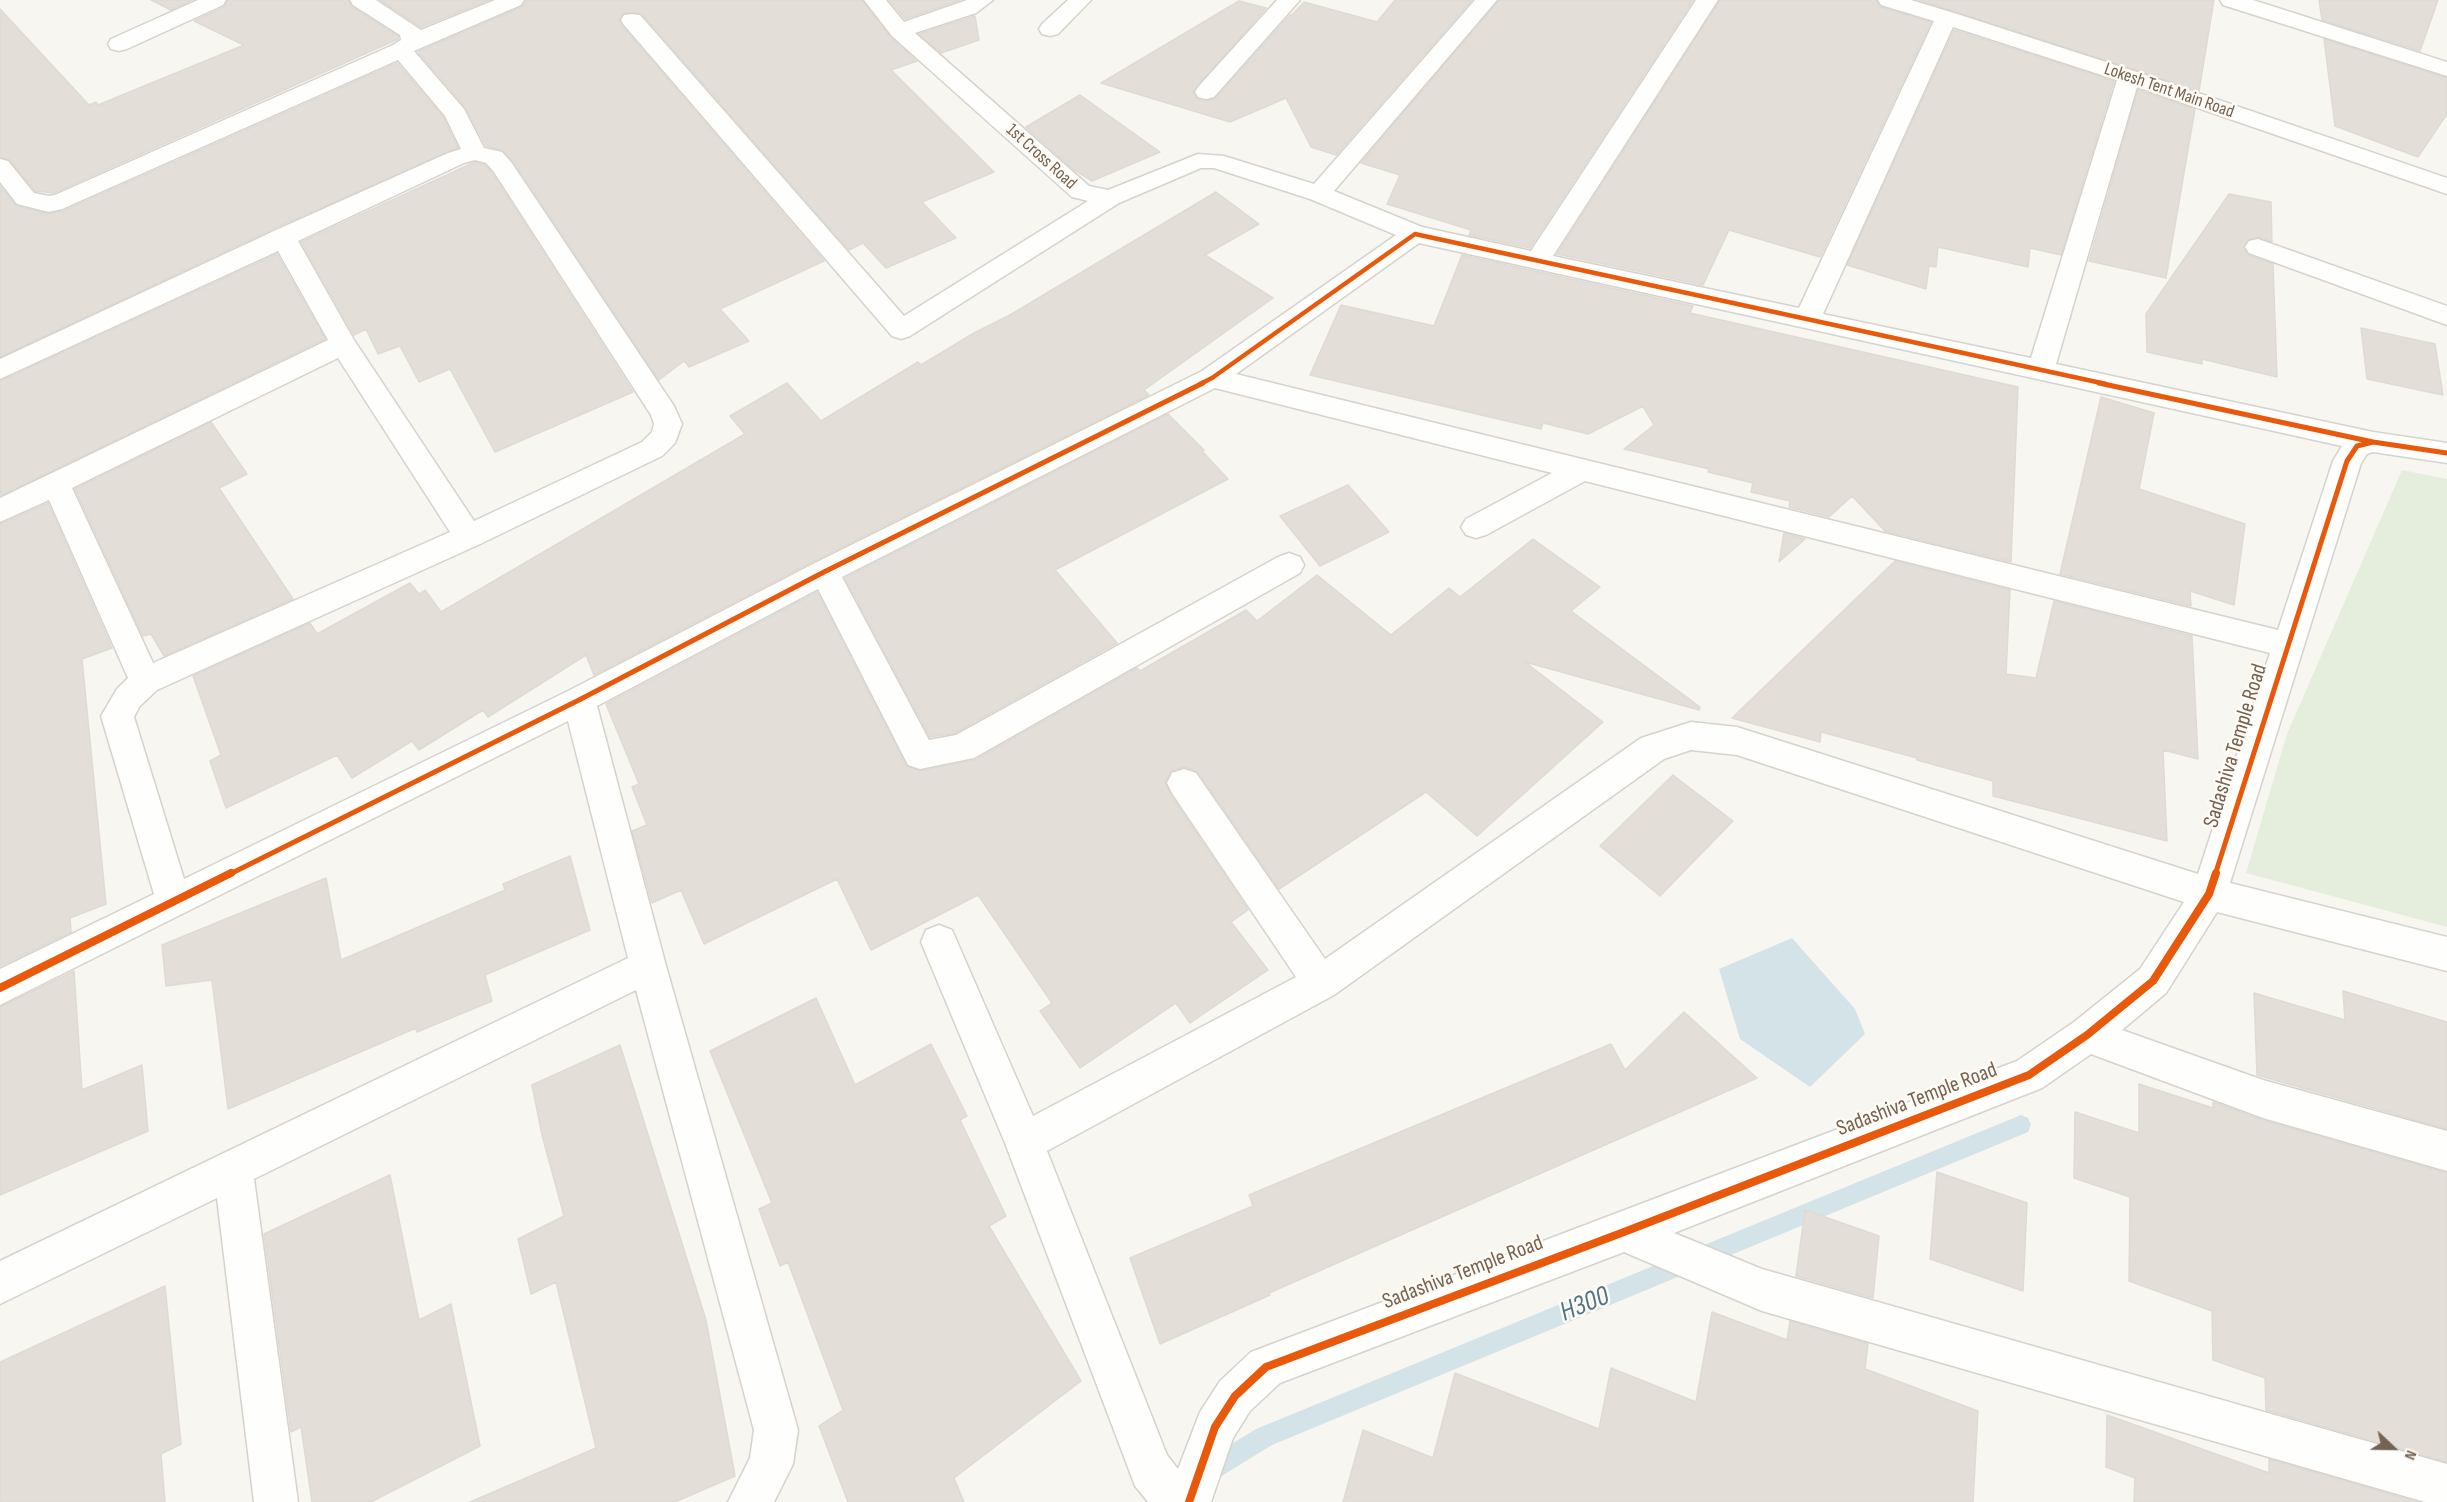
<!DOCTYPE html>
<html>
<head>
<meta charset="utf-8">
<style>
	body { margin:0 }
	#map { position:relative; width:2447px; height:1502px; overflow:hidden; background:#f8f6f1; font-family:"Sofia Sans Condensed",sans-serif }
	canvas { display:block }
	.north { position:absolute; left:2363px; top:1418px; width:60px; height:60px; -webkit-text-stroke:4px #fefbf4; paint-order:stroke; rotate:112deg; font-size:16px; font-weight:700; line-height:24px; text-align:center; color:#746252 }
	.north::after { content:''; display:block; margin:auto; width:21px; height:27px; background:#746252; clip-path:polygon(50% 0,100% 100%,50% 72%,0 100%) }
</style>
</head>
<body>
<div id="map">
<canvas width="2447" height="1502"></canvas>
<div class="north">N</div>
</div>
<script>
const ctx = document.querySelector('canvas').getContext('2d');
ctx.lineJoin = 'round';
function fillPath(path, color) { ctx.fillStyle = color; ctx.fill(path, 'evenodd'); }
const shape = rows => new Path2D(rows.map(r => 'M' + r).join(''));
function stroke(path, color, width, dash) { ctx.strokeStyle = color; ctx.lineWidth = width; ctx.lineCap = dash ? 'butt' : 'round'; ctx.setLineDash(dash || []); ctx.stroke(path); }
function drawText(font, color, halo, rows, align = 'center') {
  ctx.font = font + ' "Sofia Sans Condensed",sans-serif'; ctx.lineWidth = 5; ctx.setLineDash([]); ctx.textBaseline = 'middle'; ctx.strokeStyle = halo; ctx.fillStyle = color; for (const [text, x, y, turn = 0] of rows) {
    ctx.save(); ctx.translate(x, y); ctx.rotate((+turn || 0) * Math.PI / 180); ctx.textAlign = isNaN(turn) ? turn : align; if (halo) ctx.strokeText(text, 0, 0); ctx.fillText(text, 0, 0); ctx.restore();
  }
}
fillPath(shape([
	[2402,470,2447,479,2447,927,2246,873,2287,734]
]), '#e5eedd');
fillPath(shape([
	[1792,938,1855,1009,1865,1034,1810,1087,1740,1039,1719,969]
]), '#d4e3e7');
fillPath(shape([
	[2021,1115,2028,1118,2031,1125,2028,1132,1272,1445,1215,1480,1207,1483,1199,1480,1196,1472,1199,1464,1256,1429,2021,1115]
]), '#d4e3e7');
const building = shape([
	[151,0,192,0,171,10,151,0],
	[228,0,348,0,352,7,398,36,398,39,54,193,35,191,10,160,0,157,0,9,89,105,96,102,98,105,244,45,194,21,224,7,228,0],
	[380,0,489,0,421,27,380,0],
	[526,0,862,0,890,37,917,61,891,70,994,172,922,202,956,238,886,268,863,243,849,250,642,14,624,13,619,19,622,26,824,261,720,309,749,341,689,367,684,361,659,380,513,161,502,150,486,146,466,108,418,52,522,7,526,0],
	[889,0,960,0,905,19,889,0],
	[1395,0,1472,0,1336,155,1311,147,1286,98,1230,122,1101,83,1239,1,1266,8,1193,91,1197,99,1205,101,1215,99,1290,15,1292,15,1304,2,1377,22,1395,0],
	[1499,0,1693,0,1530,248,1469,235,1471,230,1387,204,1400,175,1361,163,1499,0],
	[1720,0,1876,0,1880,7,1931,22,1820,257,1729,230,1703,285,1557,254,1720,0],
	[1919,0,2214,0,2199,91,1919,0],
	[2319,0,2438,0,2420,51,2322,20,2319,0],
	[975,16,979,40,941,53,919,34,975,16],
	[1954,30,2114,81,2061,255,2030,248,2028,267,1938,247,1936,267,1929,266,1926,289,1847,265,1954,30],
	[2324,39,2447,78,2447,114,2418,157,2335,126,2324,39],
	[397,63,443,117,458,148,273,229,0,357,0,186,16,206,48,214,63,211,397,63],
	[2138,90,2195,109,2166,278,2089,261,2138,90],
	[1080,95,1160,152,1092,181,1073,169,1026,127,1080,95],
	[475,162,485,165,492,173,633,392,495,452,450,369,419,382,400,346,378,354,366,329,354,335,301,242,475,162],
	[1216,192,1259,224,1205,255,1273,298,1144,390,1149,395,812,562,594,675,586,655,488,717,483,710,419,750,412,741,352,778,337,755,226,808,210,761,221,755,193,676,310,623,317,634,410,583,419,594,425,590,441,612,745,434,730,416,787,383,821,421,918,362,921,365,974,333,1010,315,1216,192],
	[2229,194,2271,202,2272,242,2259,237,2249,239,2243,248,2248,255,2273,264,2277,377,2202,359,2202,364,2147,352,2146,314,2229,194],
	[277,254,325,339,0,496,0,381,277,254],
	[1462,255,1693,306,1690,313,2018,387,2011,562,1885,531,1852,496,1829,517,1789,507,1790,501,1751,492,1753,483,1708,472,1709,469,1624,449,1654,425,1643,406,1588,434,1543,423,1541,429,1310,375,1341,305,1434,326,1462,255],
	[2361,328,2435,344,2443,395,2367,379,2361,328],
	[2101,397,2154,413,2139,489,2245,524,2234,605,2190,591,2191,606,2060,574,2101,397],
	[1168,414,1204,450,1202,451,1228,479,1055,570,1117,643,955,733,930,737,845,578,1168,414],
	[211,422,247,474,219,488,293,599,164,656,151,634,143,636,75,489,211,422],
	[1348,485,1389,532,1320,566,1280,516,1348,485],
	[48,503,112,648,82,659,106,904,70,918,71,932,0,966,0,524,48,503],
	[1784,533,1805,539,1779,562,1784,533],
	[1533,539,1600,587,1571,611,1700,707,1699,710,1525,662,1603,722,1477,836,1426,792,1279,889,1198,772,1185,767,1171,771,1165,782,1170,794,1248,910,1231,922,1268,970,1190,1023,1176,1003,1080,1068,1040,1011,1052,1003,978,895,871,950,837,879,704,944,681,890,652,903,632,831,647,825,632,787,639,784,606,704,817,592,906,766,920,771,975,760,1137,668,1140,671,1246,610,1257,621,1317,575,1391,635,1449,588,1460,597,1533,539],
	[1895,561,2010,590,2006,674,2036,678,2054,601,2192,636,2198,759,2163,750,2167,841,1993,796,1993,781,1917,760,1917,758,1821,732,1820,742,1732,718,1895,561],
	[1673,775,1733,821,1660,896,1600,846,1673,775],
	[570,856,590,930,485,975,492,1001,417,1032,416,1028,228,1109,212,980,166,986,162,945,326,878,341,960,505,890,503,884,570,856],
	[74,971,82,1090,142,1065,148,1131,0,1195,0,1007,74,971],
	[2343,991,2447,1022,2447,1129,2257,1075,2254,993,2345,1020,2343,991],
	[816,998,855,1085,931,1044,967,1116,960,1120,1006,1216,989,1226,1081,1381,954,1478,964,1502,848,1502,819,1426,843,1410,788,1262,780,1266,759,1209,772,1203,710,1051,816,998],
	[1684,1012,1757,1078,1269,1293,1270,1295,1160,1344,1130,1258,1253,1206,1249,1195,1611,1044,1625,1070,1684,1012],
	[620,1045,706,1320,735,1476,675,1502,470,1502,596,1448,556,1282,531,1294,518,1239,564,1216,542,1135,532,1085,620,1045],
	[2139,1084,2213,1108,2213,1102,2262,1120,2447,1173,2447,1462,2266,1410,2265,1378,2213,1360,2212,1311,2129,1281,2130,1197,2074,1178,2075,1112,2139,1133,2139,1084],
	[1937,1172,2027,1203,2023,1291,1930,1259,1937,1172],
	[390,1175,419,1320,451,1304,480,1446,371,1502,312,1502,301,1427,291,1432,264,1234,390,1175],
	[1805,1210,1879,1236,1873,1298,1796,1276,1805,1210],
	[165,1286,181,1444,161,1454,165,1502,0,1502,0,1362,165,1286],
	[1712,1312,1787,1340,1790,1321,1868,1344,1865,1369,1978,1411,1973,1502,1343,1502,1363,1430,1433,1458,1455,1373,1599,1429,1611,1368,1696,1402,1712,1312],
	[2107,1415,2269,1473,2269,1459,2417,1502,2134,1502,2135,1478,2106,1467,2107,1415]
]);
fillPath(building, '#e3ded7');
stroke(building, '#e0dad4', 1.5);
const minor = shape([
	[198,0,226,0,223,5,127,49,119,51,111,49,108,44,111,39,198,0],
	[350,0,376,0,421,30,495,0,524,0,521,5,414,51,464,109,484,148,502,152,511,162,674,406,682,424,675,443,662,456,478,545,157,690,139,707,134,717,184,879,568,691,813,564,1202,371,1396,235,1310,199,1214,168,1201,168,1119,203,910,336,901,339,892,336,624,25,621,20,624,15,632,14,640,15,904,316,1088,201,1072,197,892,36,864,0,886,0,904,22,967,0,993,0,976,13,915,33,1089,186,1108,190,1198,154,1224,156,1314,184,1475,0,1497,0,1334,191,1422,227,1531,251,1696,0,1718,0,1553,256,1799,308,1934,21,1881,5,1878,0,1911,0,1954,13,2137,72,2447,178,2447,194,2137,87,2056,364,2373,432,2447,443,2447,463,2373,452,2367,454,2361,463,2230,883,2447,937,2447,971,2217,912,2166,993,2122,1030,2263,1080,2447,1131,2447,1171,2263,1118,2091,1054,2042,1088,1674,1233,1762,1269,2447,1464,2447,1502,2425,1502,1762,1311,1624,1252,1280,1383,1250,1411,1233,1438,1211,1502,1148,1502,1135,1486,1129,1470,1005,1143,921,942,926,930,939,925,952,930,1033,1116,1296,977,1172,793,1167,783,1172,773,1184,769,1196,773,1325,959,1641,738,1691,722,1737,727,2198,874,2270,653,1585,481,1486,535,1476,538,1466,535,1461,527,1466,519,1552,473,1215,388,842,577,929,740,956,735,1278,557,1289,553,1300,557,1304,565,1300,573,974,758,920,769,908,765,818,589,597,706,666,966,798,1430,793,1464,774,1502,728,1502,750,1458,754,1430,636,990,254,1179,298,1502,254,1502,217,1198,0,1304,0,1261,628,958,568,721,0,1005,0,969,154,894,101,716,117,689,128,678,49,500,0,522,0,498,328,340,278,251,0,379,0,359,274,231,448,153,461,149,445,116,398,60,62,209,49,212,17,204,0,182,0,159,8,161,34,193,49,196,55,195,393,45,401,40,400,35,353,5,350,0],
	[1953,27,2117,80,2031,358,1823,314,1953,27],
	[475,160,486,163,494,172,651,415,654,424,652,432,642,442,474,521,354,340,298,241,464,163,475,160],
	[1419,243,1537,269,2342,446,2333,461,2278,630,1236,374,1419,243],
	[338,358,450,532,153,663,72,488,338,358],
	[1691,750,1737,755,2184,902,2140,969,2074,1022,2017,1061,1251,1352,1220,1381,1200,1412,1178,1469,1167,1455,1047,1151,1334,995,1664,759,1691,750],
	[1068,0,1091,0,1058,34,1050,36,1042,34,1039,29,1042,24,1068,0],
	[1277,0,1300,0,1214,97,1206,99,1198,97,1195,92,1198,87,1277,0],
	[2220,0,2253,0,2447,62,2447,76,2223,5,2220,0],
	[2258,239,2447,306,2447,325,2249,253,2245,247,2249,241,2258,239]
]);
stroke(minor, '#d6d2cc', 3);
fillPath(minor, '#fefefd');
stroke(shape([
	[1200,384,1212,378,1415,234,2106,384]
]), '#e8590c', 4.5);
stroke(shape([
	[2099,383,2373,442,2447,453],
	[228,875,579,700,824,572,1203,383],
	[2215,875,2347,461,2357,446,2373,442]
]), '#e8590c', 5);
stroke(shape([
	[0,988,231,873],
	[1189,1502,1215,1427,1235,1396,1266,1367,1624,1232,2029,1075,2087,1035,2153,981,2209,894,2216,873]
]), '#e8590c', 8);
drawText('18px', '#746252', '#fefbf4', [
	["Lokesh Tent Main Road",2169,91,19],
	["1st Cross Road",1041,157,42]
]);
drawText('22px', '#746252', '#fefbf4', [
	["Sadashiva Temple Road",2236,746,-73],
	["Sadashiva Temple Road",1917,1100,-21],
	["Sadashiva Temple Road",1463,1273,-21]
]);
drawText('italic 28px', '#4e7585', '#fefbf4', [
	["H300",1585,1305,-22]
]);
</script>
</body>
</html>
